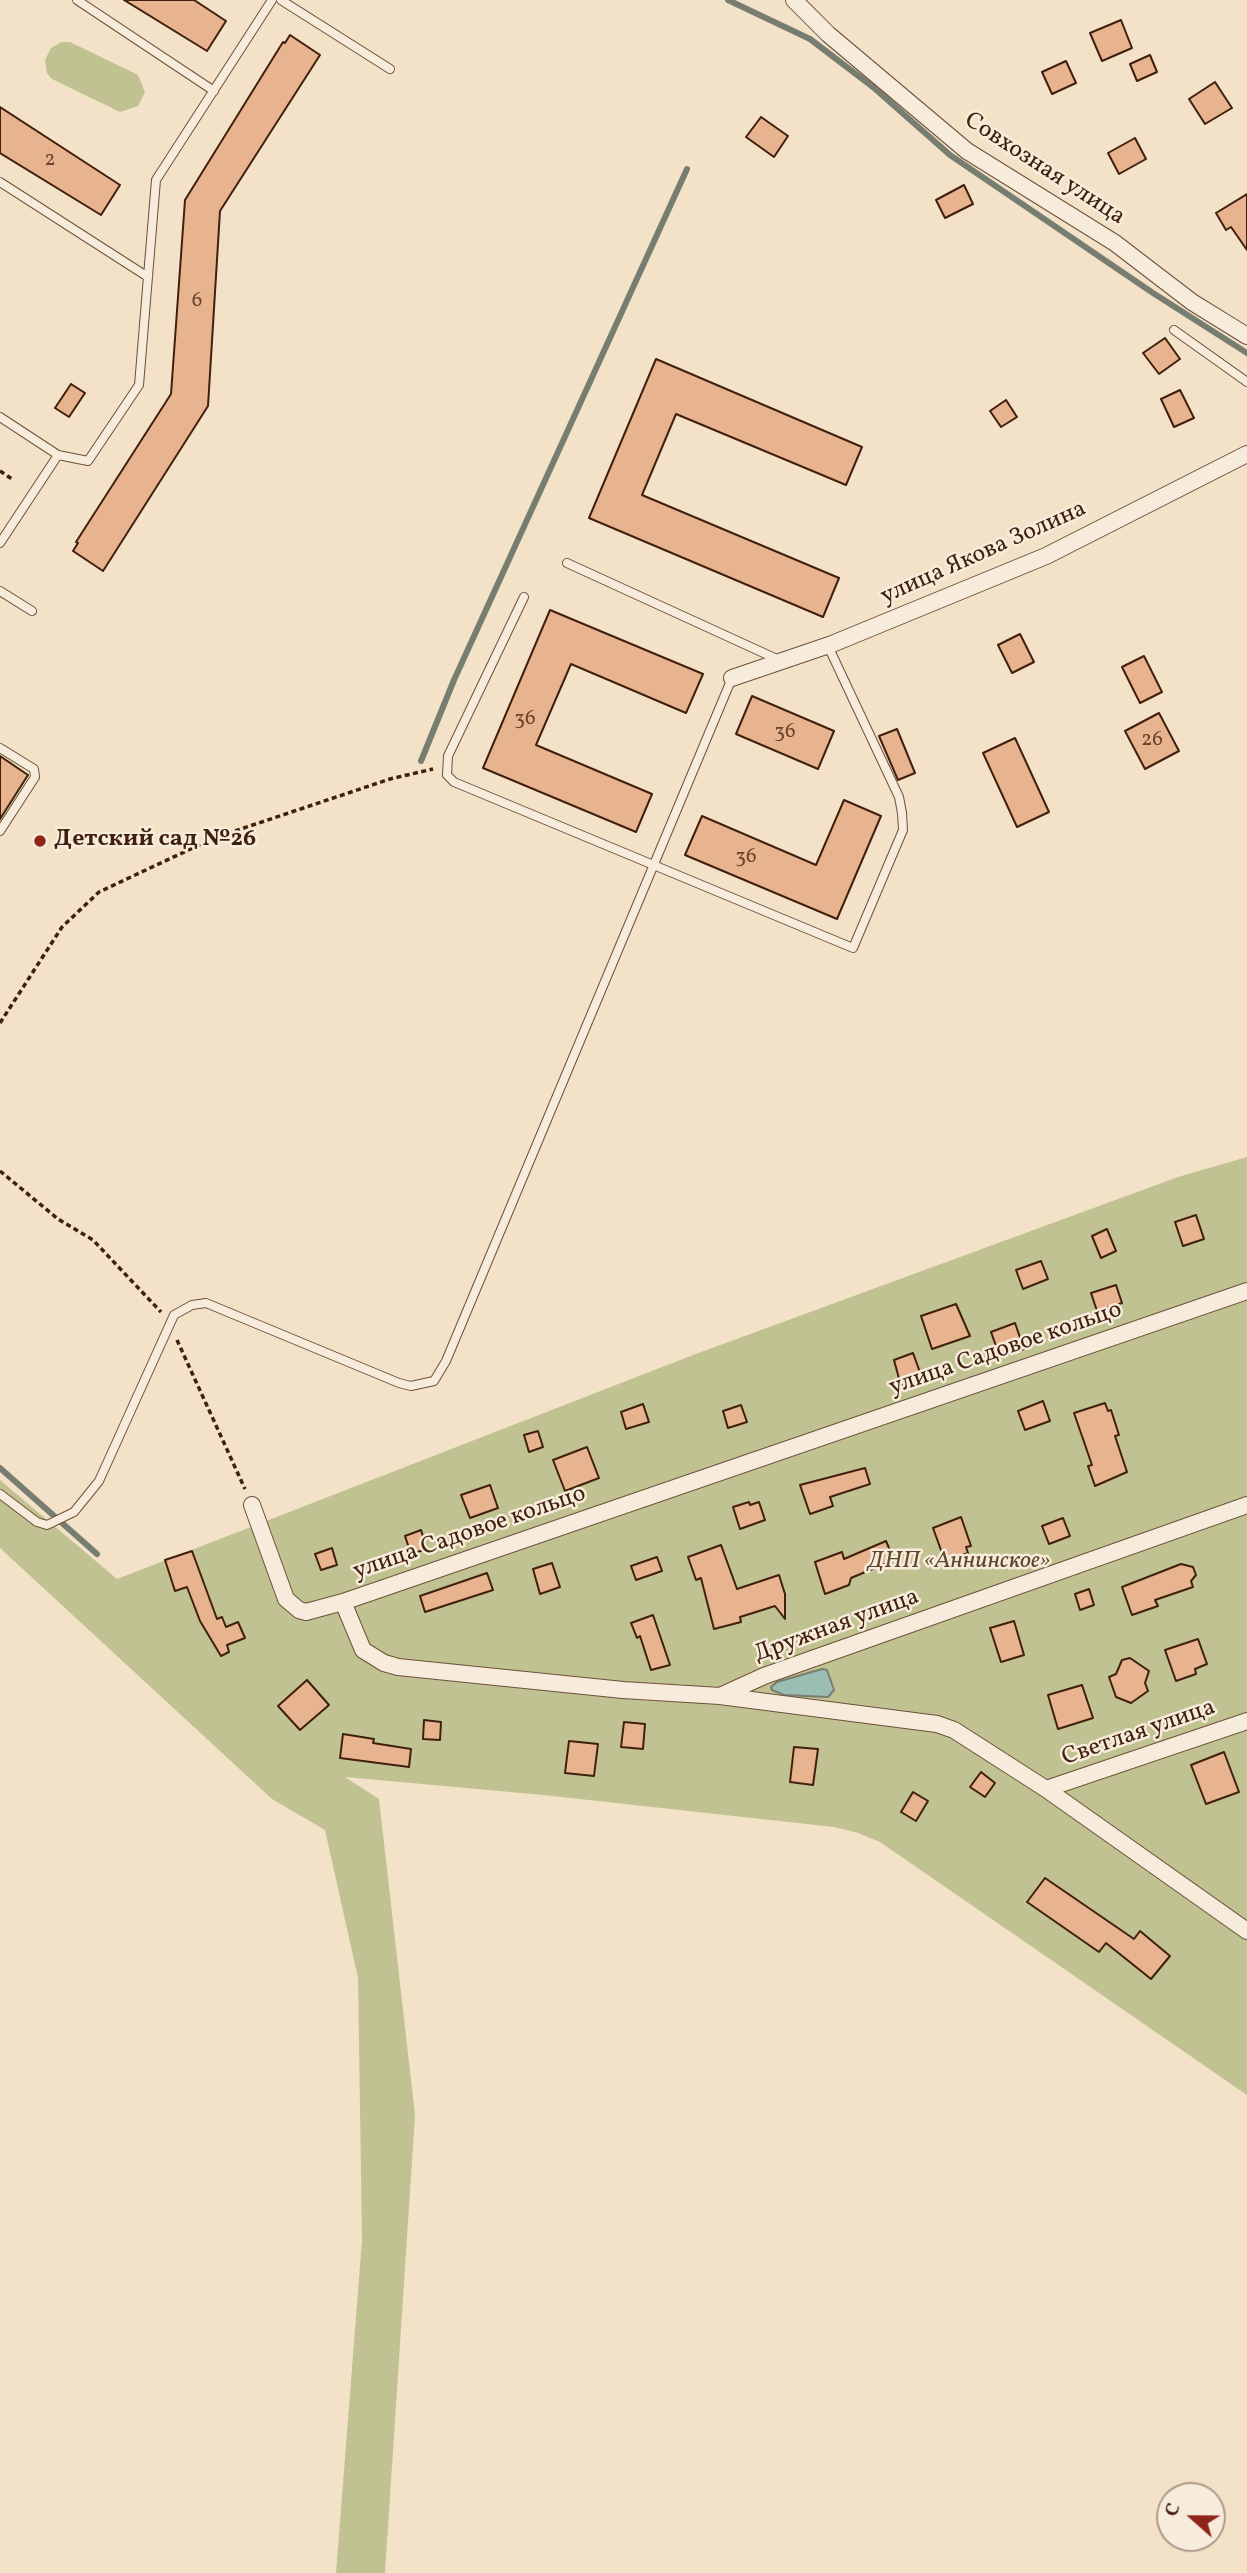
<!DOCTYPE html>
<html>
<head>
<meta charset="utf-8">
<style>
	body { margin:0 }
	#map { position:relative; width:1247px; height:2573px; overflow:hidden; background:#f3e2c7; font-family:Vollkorn,serif }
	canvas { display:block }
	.north { position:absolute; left:1156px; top:2482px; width:70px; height:70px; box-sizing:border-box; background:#f7ecdb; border:2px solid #ae9a88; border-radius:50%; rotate:291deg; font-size:19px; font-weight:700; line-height:28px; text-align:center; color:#401f0c }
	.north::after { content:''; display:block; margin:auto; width:24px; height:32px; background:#8f2418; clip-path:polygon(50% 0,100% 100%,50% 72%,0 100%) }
</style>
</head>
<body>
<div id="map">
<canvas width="1247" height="2573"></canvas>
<div class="north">С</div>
</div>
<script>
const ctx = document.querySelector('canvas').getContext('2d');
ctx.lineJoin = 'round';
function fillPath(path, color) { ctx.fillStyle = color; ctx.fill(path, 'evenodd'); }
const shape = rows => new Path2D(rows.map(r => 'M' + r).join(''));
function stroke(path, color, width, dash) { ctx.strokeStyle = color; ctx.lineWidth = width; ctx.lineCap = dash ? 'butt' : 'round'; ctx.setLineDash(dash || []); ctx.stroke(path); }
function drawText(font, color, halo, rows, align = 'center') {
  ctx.font = font + ' Vollkorn,serif'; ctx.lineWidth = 5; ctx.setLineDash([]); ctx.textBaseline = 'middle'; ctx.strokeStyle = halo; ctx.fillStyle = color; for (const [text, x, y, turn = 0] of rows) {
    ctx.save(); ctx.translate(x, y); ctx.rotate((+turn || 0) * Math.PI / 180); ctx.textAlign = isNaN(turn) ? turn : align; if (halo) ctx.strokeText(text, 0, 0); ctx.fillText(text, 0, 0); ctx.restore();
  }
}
fillPath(shape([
	[62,42,70,42,138,75,145,92,138,106,120,112,52,79,47,73,45,60,51,48],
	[1247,1157,1247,2095,880,1842,858,1833,834,1827,543,1795,345,1777,379,1799,415,2115,385,2573,336,2573,362,2240,358,1978,325,1830,272,1799,0,1548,0,1480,117,1579,693,1355,1178,1177]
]), '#c1c291');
const water = shape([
	[822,1669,827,1670,834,1690,828,1697,784,1695,772,1690,771,1687,777,1682,822,1669]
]);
fillPath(water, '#9bbeb4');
stroke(water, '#777e71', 2);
stroke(shape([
	[728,0,810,39,873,87,950,155,1153,293,1247,353],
	[421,761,454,680,687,169],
	[0,1468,97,1554]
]), '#777e71', 6);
const building = shape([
	[124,0,194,0,226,21,207,51,124,0],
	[1121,20,1132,48,1102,61,1090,33,1121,20],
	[290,35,320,55,220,211,208,406,103,571,73,551,78,543,76,542,171,394,185,200,283,42,285,43,290,35],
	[1150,55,1157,72,1137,81,1130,64,1150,55],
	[1066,61,1076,83,1052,94,1042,72,1066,61],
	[1215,82,1232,108,1205,124,1189,99,1215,82],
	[0,107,120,185,101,215,0,153,0,107],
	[761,117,788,136,774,157,746,137,761,117],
	[1135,138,1146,159,1119,174,1108,153,1135,138],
	[964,185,973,204,945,218,936,200,964,185],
	[1247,194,1247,250,1231,227,1226,230,1216,213,1247,194],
	[1165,338,1180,359,1159,374,1143,353,1165,338],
	[656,359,862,447,846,485,676,414,642,495,839,578,823,617,589,518,656,359],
	[71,384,85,393,69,417,55,408,71,384],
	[1180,390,1194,418,1174,427,1161,399,1180,390],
	[1006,400,1017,417,1001,427,990,411,1006,400],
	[550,610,703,674,686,713,571,664,536,745,652,794,636,832,483,768,550,610],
	[1020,634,1034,662,1012,673,998,645,1020,634],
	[1144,656,1162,692,1140,703,1122,667,1144,656],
	[752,696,834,731,818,769,736,734,752,696],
	[1159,713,1179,751,1145,769,1125,731,1159,713],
	[897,729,915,773,898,780,879,736,897,729],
	[1015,738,1049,812,1017,827,983,753,1015,738],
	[0,756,28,775,0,819,0,756],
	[844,800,881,816,837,919,685,855,702,816,816,865,844,800],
	[1196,1215,1204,1239,1183,1246,1175,1222,1196,1215],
	[1107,1229,1116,1251,1101,1258,1092,1236,1107,1229],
	[1041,1261,1048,1279,1023,1289,1016,1270,1041,1261],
	[1116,1285,1122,1303,1097,1311,1091,1293,1116,1285],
	[956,1304,970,1336,932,1349,921,1316,956,1304],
	[1015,1323,1024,1349,1000,1357,991,1332,1015,1323],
	[913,1353,922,1378,901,1386,894,1360,913,1353],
	[1043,1401,1050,1421,1025,1430,1018,1411,1043,1401],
	[1105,1403,1108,1411,1111,1410,1119,1435,1115,1436,1127,1472,1095,1486,1088,1466,1092,1465,1074,1413,1105,1403],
	[643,1404,649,1422,626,1429,621,1412,643,1404],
	[741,1405,747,1422,728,1428,723,1411,741,1405],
	[538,1431,543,1447,529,1452,524,1435,538,1431],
	[587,1447,599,1478,565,1491,553,1460,587,1447],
	[865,1468,870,1484,830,1497,833,1506,810,1514,800,1485,865,1468],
	[490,1485,498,1508,470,1518,461,1495,490,1485],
	[749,1502,750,1505,759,1502,765,1520,740,1529,733,1507,749,1502],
	[961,1517,971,1546,966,1547,968,1553,945,1561,933,1528,961,1517],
	[1063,1518,1070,1536,1049,1544,1042,1526,1063,1518],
	[421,1530,427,1549,411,1554,405,1536,421,1530],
	[886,1541,894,1560,851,1578,849,1585,825,1594,815,1562,842,1552,844,1559,886,1541],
	[721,1545,737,1589,779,1575,785,1594,785,1619,775,1606,740,1617,741,1622,714,1629,701,1578,696,1580,688,1557,721,1545],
	[332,1548,337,1565,321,1570,315,1554,332,1548],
	[192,1551,217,1619,222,1617,226,1627,238,1622,245,1638,227,1645,229,1652,221,1656,200,1621,187,1587,175,1591,165,1560,192,1551],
	[657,1557,662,1571,636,1580,631,1566,657,1557],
	[552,1563,560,1587,540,1594,533,1569,552,1563],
	[1181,1564,1193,1567,1196,1575,1191,1581,1193,1587,1155,1600,1158,1606,1132,1615,1122,1587,1181,1564],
	[487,1573,493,1590,425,1612,420,1596,487,1573],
	[1089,1589,1094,1605,1080,1610,1075,1594,1089,1589],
	[653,1615,670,1665,651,1670,640,1636,637,1638,631,1623,653,1615],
	[1014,1621,1024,1655,1001,1662,990,1628,1014,1621],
	[1198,1639,1207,1664,1195,1669,1196,1674,1176,1681,1165,1650,1198,1639],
	[1130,1658,1149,1671,1145,1683,1148,1691,1131,1703,1116,1697,1109,1677,1116,1674,1122,1660,1130,1658],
	[307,1680,329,1705,300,1730,278,1706,307,1680],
	[1082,1685,1093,1718,1058,1729,1048,1695,1082,1685],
	[424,1720,441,1722,440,1740,423,1739,424,1720],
	[624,1722,645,1724,643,1749,621,1747,624,1722],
	[343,1734,374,1739,373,1743,411,1749,409,1767,340,1758,343,1734],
	[569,1741,598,1744,594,1776,565,1773,569,1741],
	[794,1747,818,1749,813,1785,790,1782,794,1747],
	[1224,1752,1239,1792,1206,1804,1191,1765,1224,1752],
	[981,1772,995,1783,985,1797,970,1787,981,1772],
	[913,1792,928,1801,916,1821,901,1812,913,1792],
	[1045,1878,1134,1939,1140,1931,1170,1956,1151,1979,1106,1943,1099,1952,1027,1902,1045,1878]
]);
fillPath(building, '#e8b490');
stroke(building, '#401f0c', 2);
const lane = shape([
	[77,0,214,91],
	[281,0,390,69],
	[0,182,148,277],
	[1174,330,1247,382],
	[0,417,58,455,0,543],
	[58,455,88,461,139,385,156,180,272,0],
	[567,563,779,660],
	[0,591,32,611],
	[524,597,448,756,447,775,454,782,853,948,903,830,902,813,899,797,828,646],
	[0,748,34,769,35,777,0,831],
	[0,1494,37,1522,47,1525,74,1512,99,1481,174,1315,192,1305,206,1303,399,1383,411,1386,434,1381,446,1361,732,678]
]);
const street = shape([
	[794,0,828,34,967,151,1115,243,1192,302,1247,336],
	[732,678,832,644,1046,556,1247,454],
	[252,1505,286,1599,299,1610,306,1612,343,1602,1247,1291],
	[343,1602,363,1650,384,1663,398,1667,623,1690,720,1696,937,1724,954,1730,1046,1789,1247,1931],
	[720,1696,764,1676,1247,1505],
	[1046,1789,1247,1721]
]);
stroke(lane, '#6d503b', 10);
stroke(street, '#6d503b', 18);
stroke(shape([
	[0,471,12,479],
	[0,1023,62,927,99,892,214,838,390,779,433,769],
	[0,1171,58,1219,93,1240,161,1312],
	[177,1340,245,1489]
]), '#401f0c', 3.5, [5, 3.5]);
stroke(lane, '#f7ecdb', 8);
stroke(street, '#f7ecdb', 16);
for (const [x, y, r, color] of [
	[40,841,7,"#8f2418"]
]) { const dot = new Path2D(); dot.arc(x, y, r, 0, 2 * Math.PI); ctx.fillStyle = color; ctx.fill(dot); stroke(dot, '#f7ecdb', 2.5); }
drawText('21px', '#6a442d', null, [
	["2",50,161],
	["6",197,302],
	["36",525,720],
	["36",785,733],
	["26",1152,741],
	["36",746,858]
]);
drawText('24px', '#401f0c', '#f7ecdb', [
	["Совхозная улица",1044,170,33],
	["улица Якова Золина",984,554,-24],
	["улица Садовое кольцо",1006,1350,-19],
	["улица Садовое кольцо",470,1534,-19],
	["Дружная улица",837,1627,-20],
	["Светлая улица",1139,1734,-19]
]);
drawText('bold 24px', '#401f0c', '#f7ecdb', [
	["Детский сад №26",54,841]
], 'left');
drawText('italic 24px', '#60482d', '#f7ecdb', [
	["ДНП «Аннинское»",959,1563]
]);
</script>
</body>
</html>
